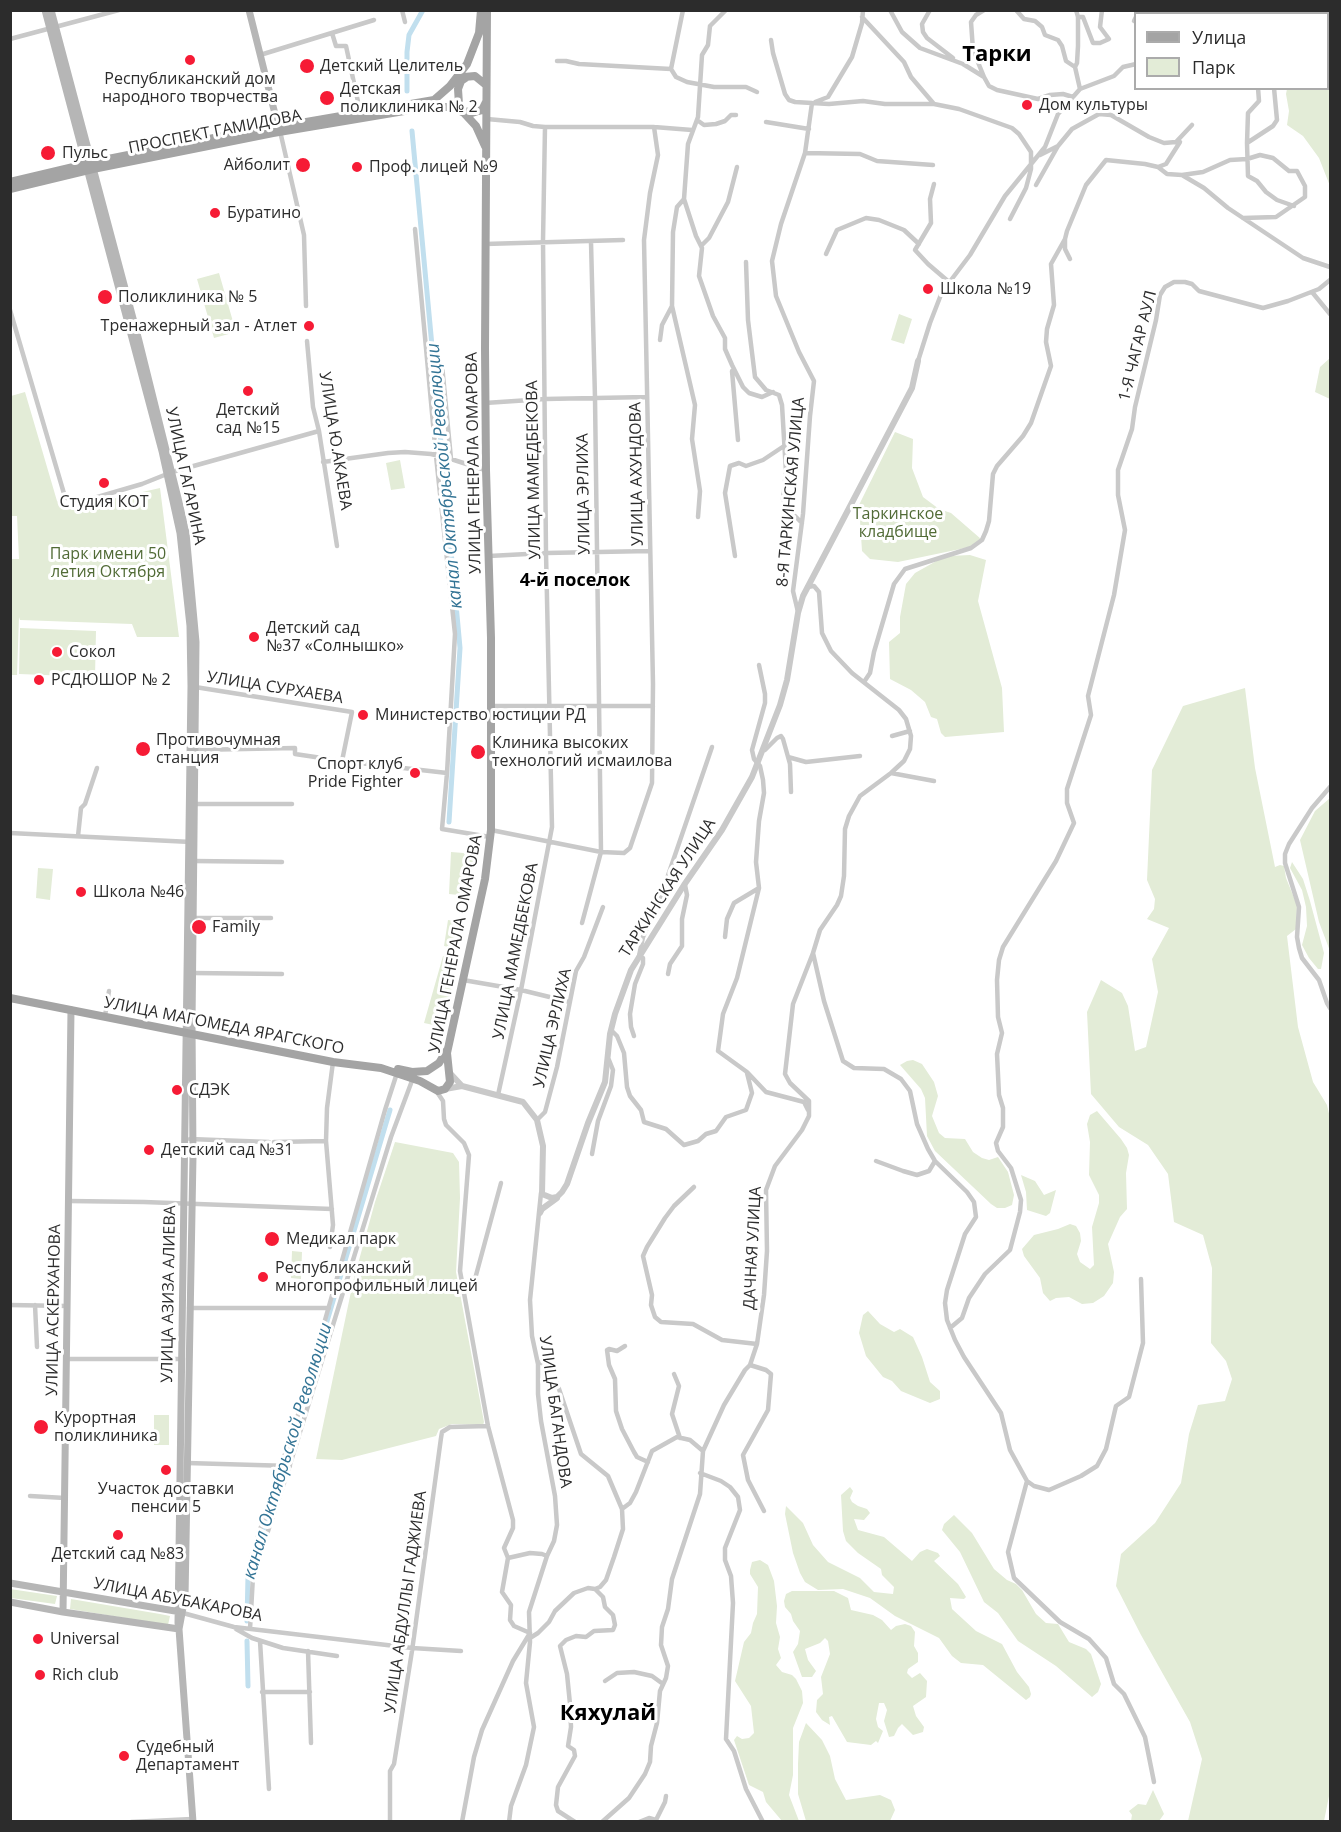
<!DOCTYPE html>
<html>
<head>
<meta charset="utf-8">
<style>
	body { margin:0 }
	#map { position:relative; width:1341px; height:1832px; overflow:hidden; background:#fff; font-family:"Open Sans",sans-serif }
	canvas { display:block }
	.frame { position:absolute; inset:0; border:12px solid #2c2c2c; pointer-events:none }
	.legend { position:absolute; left:1134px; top:12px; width:195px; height:78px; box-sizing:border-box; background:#fff; border:2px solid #ababab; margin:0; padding:8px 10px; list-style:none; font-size:18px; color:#2c2c2c }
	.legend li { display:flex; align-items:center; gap:12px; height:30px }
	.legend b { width:30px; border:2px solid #ababab }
</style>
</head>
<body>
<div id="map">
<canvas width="1341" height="1832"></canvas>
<div class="frame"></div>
<ul class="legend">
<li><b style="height:8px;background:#a4a4a4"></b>Улица</li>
<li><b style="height:16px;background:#e3ecd7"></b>Парк</li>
</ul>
</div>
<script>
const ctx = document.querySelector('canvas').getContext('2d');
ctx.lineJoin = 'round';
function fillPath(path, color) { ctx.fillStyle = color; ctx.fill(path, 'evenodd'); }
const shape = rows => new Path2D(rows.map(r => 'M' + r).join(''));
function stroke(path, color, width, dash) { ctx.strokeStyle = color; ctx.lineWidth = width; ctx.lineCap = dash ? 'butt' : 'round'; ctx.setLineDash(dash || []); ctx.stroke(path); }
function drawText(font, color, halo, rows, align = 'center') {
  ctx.font = font + ' "Open Sans",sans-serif'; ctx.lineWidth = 6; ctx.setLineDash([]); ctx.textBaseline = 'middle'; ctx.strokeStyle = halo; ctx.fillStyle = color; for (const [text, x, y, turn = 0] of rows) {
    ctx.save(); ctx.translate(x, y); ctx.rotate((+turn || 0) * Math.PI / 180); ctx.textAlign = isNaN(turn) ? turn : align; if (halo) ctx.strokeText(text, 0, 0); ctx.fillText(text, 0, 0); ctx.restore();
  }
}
fillPath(shape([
	[1330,67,1330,186,1319,158,1303,136,1287,125,1289,111,1286,94,1287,89,1328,88,1328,70],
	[219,273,236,332,214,338,197,279],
	[899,314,912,319,904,344,891,340],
	[1330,358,1330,399,1315,392,1320,367],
	[25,392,57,501,72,508,160,488,179,637,137,637,132,624,20,620,19,617,17,675,11,675,11,559,19,559,17,516,11,516,11,396],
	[895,432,913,439,912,468,923,497,939,509,951,513,981,539,970,547,898,562,870,559,862,551,859,505],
	[400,460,405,488,391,490,386,463],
	[970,555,986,560,978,601,1002,688,1004,732,945,737,941,733,937,719,931,717,925,702,911,690,890,679,889,642,900,633,900,617,906,584,915,573,940,559,949,556],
	[20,628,96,631,95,677,19,674],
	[1245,688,1255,768,1275,867,1280,865,1284,866,1286,878,1297,905,1296,929,1287,936,1298,1027,1313,1082,1327,1105,1330,1118,1330,1791,1324,1821,1188,1821,1202,1759,1190,1722,1141,1635,1116,1586,1121,1554,1155,1523,1181,1483,1189,1434,1198,1405,1225,1401,1232,1379,1226,1361,1211,1343,1212,1268,1203,1235,1174,1222,1168,1174,1148,1145,1119,1127,1091,1094,1087,1012,1101,980,1122,993,1128,1006,1135,1051,1146,1047,1158,992,1152,959,1169,928,1147,919,1154,909,1155,899,1147,880,1152,770,1183,706],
	[1330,798,1330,951,1319,922,1300,840,1315,811],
	[451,852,476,854,468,896,449,894],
	[1292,862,1303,879,1310,901,1324,953,1321,969,1318,969,1309,958,1302,945,1307,926,1306,907,1302,890,1290,868],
	[38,868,53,869,50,900,36,898],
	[448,920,462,922,458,949,444,946],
	[443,956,458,960,443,1027,424,1023],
	[913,1060,922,1064,934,1082,938,1096,932,1116,939,1133,945,1138,965,1139,973,1152,982,1158,989,1160,998,1157,1008,1172,1014,1195,1012,1205,1005,1208,997,1208,991,1204,935,1151,927,1136,925,1098,921,1089,900,1065,907,1061],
	[1097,1111,1121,1139,1127,1148,1129,1155,1126,1173,1127,1209,1120,1217,1108,1244,1114,1272,1113,1283,1104,1296,1093,1303,1082,1304,1069,1297,1056,1298,1050,1301,1043,1293,1040,1278,1024,1256,1022,1249,1034,1235,1058,1229,1070,1224,1076,1226,1080,1233,1081,1241,1077,1254,1080,1262,1090,1269,1094,1265,1092,1227,1099,1203,1099,1195,1089,1175,1090,1142,1087,1124,1090,1115],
	[395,1142,453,1153,459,1162,460,1198,456,1272,484,1422,483,1425,452,1424,439,1429,436,1436,342,1460,316,1459,353,1282,375,1202],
	[1021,1175,1035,1181,1044,1195,1056,1190,1050,1213,1046,1216,1027,1210,1026,1192],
	[292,1251,302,1252,301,1279,291,1278],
	[868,1311,880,1324,894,1332,900,1329,913,1337,922,1357,930,1382,940,1391,940,1399,930,1403,901,1391,892,1381,883,1377,866,1356,859,1333,863,1315],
	[154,1415,169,1415,169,1445,154,1445],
	[850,1487,853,1491,850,1498,852,1502,858,1506,867,1509,870,1513,864,1520,854,1519,858,1530,884,1537,912,1561,920,1552,927,1549,938,1553,940,1556,934,1561,958,1584,966,1597,964,1599,950,1598,952,1609,976,1631,1002,1644,1017,1672,1029,1687,1031,1694,1030,1697,1026,1700,983,1665,961,1663,952,1656,939,1638,895,1616,870,1598,843,1589,818,1590,805,1582,800,1573,793,1553,785,1514,786,1506,803,1523,813,1545,828,1562,860,1578,874,1592,893,1594,894,1587,882,1575,881,1569,858,1553,846,1541,843,1531,841,1495],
	[954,1515,972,1533,994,1569,1007,1580,1016,1584,1022,1590,1036,1614,1046,1623,1058,1624,1069,1642,1086,1649,1091,1654,1101,1684,1098,1692,1092,1697,1056,1666,1018,1641,998,1613,984,1602,960,1552,942,1530,944,1524],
	[760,1560,768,1565,774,1581,777,1606,776,1623,780,1637,778,1649,781,1658,776,1665,782,1672,792,1675,796,1679,802,1691,803,1703,793,1728,793,1775,789,1795,799,1821,782,1821,766,1802,763,1792,749,1785,734,1740,737,1736,742,1739,749,1738,754,1733,751,1706,735,1681,744,1642,751,1633,753,1623,757,1614,758,1587,750,1574,750,1570,752,1562],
	[10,1589,57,1596,55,1604,11,1598],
	[792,1591,834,1591,848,1598,851,1610,873,1615,882,1620,891,1630,896,1626,905,1624,911,1626,915,1632,914,1646,918,1653,918,1662,908,1669,907,1673,912,1678,920,1673,927,1681,926,1697,913,1706,916,1716,924,1727,923,1732,913,1735,902,1724,898,1728,894,1736,889,1737,884,1721,887,1710,884,1703,879,1703,876,1719,878,1727,883,1731,878,1743,876,1741,871,1745,847,1742,832,1716,829,1717,830,1725,822,1720,816,1712,817,1700,823,1694,821,1677,830,1654,828,1641,825,1638,820,1643,805,1649,808,1660,816,1671,812,1677,802,1677,793,1652,798,1644,800,1631,793,1621,791,1614,785,1607,784,1601,786,1594],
	[71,1599,160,1614,170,1616,168,1625,70,1609],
	[806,1723,822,1740,830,1756,835,1779,846,1800,880,1795,891,1800,895,1810,890,1821,806,1821,798,1794,798,1764,799,1742],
	[1153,1790,1164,1814,1159,1821,1131,1821,1132,1815,1129,1811,1138,1804,1146,1805]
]), '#e3ecd7');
stroke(shape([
	[407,91,407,52,409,35,423,10],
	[412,131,458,626,460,648,449,822],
	[313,1368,390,1110],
	[247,1621,248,1576,296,1429],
	[247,1641,248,1686]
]), '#c1dfee', 5);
stroke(shape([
	[402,10,405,22],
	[890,10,902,32,920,48,963,64,984,77,989,86,997,90,1038,99,1050,95,1063,94,1073,97],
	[930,10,922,24,923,32,927,38,953,58],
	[984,10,976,15,971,22,973,50,984,77],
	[1016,10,1024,19,1035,21,1042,27,1045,35,1058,40,1062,46,1066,61,1075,67],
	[1076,10,1078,17,1078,46,1077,63,1075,67,1080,89],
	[1137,14,1138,10],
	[1178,14,1178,10],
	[1215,14,1218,10],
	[1257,14,1260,10],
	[1286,14,1290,10],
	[1305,14,1310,10],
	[1078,17,1083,17,1093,43,1100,43,1109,39,1100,27,1102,10],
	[1134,21,1136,17],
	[332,33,336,46,346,46,360,111],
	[1328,35,1330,32],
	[10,39,119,10],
	[771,40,773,53,785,94,789,100,795,102,829,104,863,101,885,104,934,104,911,77,904,62,862,17],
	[260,55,374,20],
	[557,61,566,61,579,64,671,69],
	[671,69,676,77,687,82,714,87,746,87,757,92],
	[671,69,683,10],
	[1328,69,1330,72],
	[1274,88,1277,120,1273,126,1247,143,1248,176,1257,181,1266,192,1277,200,1294,206],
	[815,102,828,97,852,57,862,23,863,10],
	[934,104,959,109,1012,128,1019,134,1031,152,1031,169,1026,188,1010,219],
	[487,119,520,122,533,126,545,127,654,127,692,130],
	[697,120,704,125,716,124,725,121,731,115,736,115],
	[766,122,809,129],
	[280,131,304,235,306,306],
	[1247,143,1248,113,1259,101,1258,88],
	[805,153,860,154,877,161,933,165],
	[1040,155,1058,146,1072,129,1099,114,1111,115,1149,137,1164,143,1176,142,1192,125],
	[1158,167,1166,164,1180,142],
	[1182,175,1204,188,1228,208,1303,258,1330,267],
	[934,184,930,199,931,223,915,250,928,264,949,282],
	[1036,185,1058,146],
	[684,199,696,236,702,248,699,276,713,316,725,338,725,349,732,365,743,387,749,393,762,397,773,392],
	[415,229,436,456,455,634,447,773],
	[485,244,623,240],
	[701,246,709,238,728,202,737,167],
	[826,254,837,230,866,218,879,220,904,230,919,244],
	[1070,259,1065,249,1065,239,1067,231,1086,185,1106,160,1145,164,1158,167,1167,174,1182,175,1203,172,1230,160,1247,159,1260,155,1273,158,1289,171,1297,171,1305,186,1305,197,1276,217,1243,218],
	[746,262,748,320,755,377,766,390,779,395,782,405,786,472,783,499,790,511,802,523],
	[1312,292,1330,314],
	[10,310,65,497,77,503,142,484,172,472,319,431],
	[660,340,662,325,672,306],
	[307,341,313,407,319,431,337,546],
	[918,361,930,323,942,292,970,255,1005,196,1045,147,1058,114,1080,89,1114,76,1123,67,1136,64],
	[442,365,451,459],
	[732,371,738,440],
	[485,403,545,399,647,397],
	[323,462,388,453,405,452,431,454,451,459,485,470],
	[698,517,700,491,692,439,695,405,672,306,673,232,677,207,684,199,688,144,698,117,702,55,708,45,710,26,726,10],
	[489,556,546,553,650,551],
	[735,556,725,493,730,466,739,463,746,466,763,460,784,446],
	[807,587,814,586,819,592,822,633,831,651,852,673,899,710,906,719,911,736,910,749,904,761,891,773,860,796,849,816,845,829,844,876,841,896,837,905,820,930,813,953,824,1001,843,1061,854,1068,884,1069,901,1079,910,1091,917,1124,928,1149,935,1161,967,1192,974,1202,976,1217,965,1234,947,1290,945,1303,947,1320,955,1340,964,1357,1001,1413,1010,1450,1027,1481,1034,1486,1049,1490,1081,1476,1097,1466,1106,1449,1116,1406,1129,1397,1143,1343,1141,1279],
	[798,612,793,591,803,514,810,416,814,381,799,352,776,296,772,261,781,224,805,153,812,103],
	[759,665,765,694,765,703,752,750,754,759,760,766,763,780,764,793,759,821,756,862,759,888,737,978,723,1014,718,1051,747,1072,766,1092,804,1102,808,1110],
	[864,682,870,673,874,652,894,584,905,569,971,548,982,540,986,531,989,521,993,474,997,466,1023,436,1031,423,1051,366,1046,342,1047,329,1054,305,1051,264,1065,239],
	[195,687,352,712,342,761,447,773,442,829,490,837],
	[491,706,653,706],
	[892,736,910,731],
	[764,749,765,750,777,738,781,736,783,739,790,764,791,792],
	[194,750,295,748,295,754,342,761],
	[788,757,806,762,860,756],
	[891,773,934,781],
	[1330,787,1312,808,1289,844,1285,854,1285,863,1299,907,1297,937,1299,948,1302,958,1319,980,1327,1003,1330,1008],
	[194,804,292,804],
	[491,830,601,852,624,853,630,848,652,783,653,684,644,240,650,193,658,155,654,127],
	[10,833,191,842],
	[78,836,81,808,85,804,97,768],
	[193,861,282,862],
	[193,918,271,918],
	[582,923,601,852,595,398,591,242],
	[725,937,727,919,734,903,759,888],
	[192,973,282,974],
	[668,974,670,964,682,946,682,919,687,895,685,885],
	[463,980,521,990,570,1002],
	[105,1016,109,991],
	[611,1030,617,1036,624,1053,627,1087,630,1096,641,1110,644,1122,666,1129,684,1145,698,1141,706,1134,716,1131,726,1117,746,1110,752,1093,747,1073],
	[634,1036,631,1027,630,1014,635,984,643,964,643,958,639,956,643,937,662,893,712,747],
	[437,1092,443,1101,444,1119,446,1125,464,1143,469,1155,460,1271,488,1426,513,1520,513,1528,504,1548,508,1558],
	[498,1095,521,990,552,827,546,553,543,241,545,127],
	[537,1120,545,1112,557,1067,576,971,584,957,603,907],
	[190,1139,269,1142],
	[274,1142,326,1141],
	[592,1154,598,1121,611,1086,613,1070,609,1060],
	[876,1161,903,1171,917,1175,929,1171,935,1161],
	[694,1187,674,1206,665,1218,647,1247,643,1256,652,1295,651,1305,655,1317,661,1322,693,1324,722,1340,757,1344],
	[69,1201,144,1202,332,1209],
	[330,1247,333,1225,326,1141,327,1108,333,1062],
	[463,1292,472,1290,501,1183],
	[10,1305,67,1306],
	[35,1305,37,1347],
	[189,1308,329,1308],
	[950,1328,962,1318,969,1298,985,1274,1010,1250,1020,1212,1021,1200,1011,1168,998,1151,996,1143,1003,1127,1003,1108,999,1095,997,1054,1002,1033,998,1017,997,980,999,960,1003,947,1056,861,1074,823,1067,803,1067,789,1091,715,1088,696,1114,595,1125,530,1118,495,1118,470,1132,429,1135,407,1156,320,1160,295,1165,287,1174,282,1185,282,1192,284,1199,291,1263,308,1288,301,1319,289,1330,280],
	[625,1346,617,1351,609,1349,607,1350,609,1365,615,1379,616,1411,622,1429,634,1452,637,1457,648,1462],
	[67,1359,183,1359],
	[538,1364,541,1362,557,1383,581,1454,608,1476,622,1509,623,1529,614,1557,606,1580,600,1587,595,1589,603,1597,605,1607,613,1615,615,1625,613,1630,594,1631,586,1637,576,1636,566,1640,560,1646,567,1674,570,1704,571,1727,568,1746,574,1750,575,1756,558,1787,556,1805,558,1811,575,1822],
	[750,1365,766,1370,771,1374,768,1410,743,1455,748,1480,764,1511],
	[674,1374,679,1386,672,1414,680,1438],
	[187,1463,290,1466],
	[700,1473,721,1481,730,1487,738,1497,740,1510,725,1548,725,1560,731,1576,733,1603,726,1739,734,1751,746,1789,763,1822],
	[1027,1481,1008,1552,1014,1578,1060,1622,1089,1639,1106,1658,1114,1684,1124,1694,1145,1737,1154,1782],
	[30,1496,65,1498],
	[622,1509,630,1503,636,1492,652,1451,677,1437,690,1440,703,1451],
	[251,1557,297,1418,385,1110,397,1073],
	[508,1558,502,1592,511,1605,510,1620,514,1626,530,1633],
	[508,1558,530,1553,542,1554,547,1556],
	[183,1613,234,1627,412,1648,461,1651],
	[236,1629,252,1638,283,1648,337,1656],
	[250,1629,253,1576,287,1474,391,1137,413,1078],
	[530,1638,538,1633,549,1622,555,1611,574,1593,588,1588,595,1589],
	[260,1641,269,1789],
	[308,1651,311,1743],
	[605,1681,617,1673,634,1672,652,1676,663,1684],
	[262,1692,310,1692],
	[131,1822,192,1819],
	[390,1822,390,1771,394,1764,412,1651,441,1438,442,1432,450,1427,488,1426],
	[462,1822,474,1757,482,1730,513,1661,530,1633],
	[509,1822,511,1806,526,1765,534,1727,526,1683,530,1642,529,1612,547,1556,554,1541,557,1525,555,1496,541,1421,538,1394,538,1364,532,1336,530,1300,541,1193],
	[602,1822,629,1798,645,1774,650,1762,651,1746,657,1723,660,1691,666,1678,668,1666,661,1645,662,1627,668,1609,672,1579,700,1494,703,1451,724,1405,745,1370,750,1365,757,1344,764,1295,767,1251,766,1190,775,1166,802,1130,809,1116,809,1101,790,1083,785,1074,793,1004,813,953],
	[639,1822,649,1818,656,1820,665,1802,666,1796]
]), '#c9c9c9', 4.5);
stroke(shape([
	[449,1072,462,1086],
	[445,1089,462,1086,523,1102,537,1120,543,1146,542,1194,552,1198,557,1197,562,1192,567,1184,588,1123,605,1082,610,1034,615,1014,631,970,684,885,722,830,752,777,780,705,787,680,798,613,803,596,912,388,918,361],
	[540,1213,542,1209,557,1198]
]), '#c9c9c9', 6);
stroke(shape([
	[45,10,162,451,180,533,190,626,191,686,178,1623],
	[51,10,139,341,179,502,186,533,196,642,192,1024,193,1156,185,1597,179,1629,193,1822],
	[249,10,278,126],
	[10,1583,181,1612],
	[10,1602,63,1612,179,1629],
	[63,1612,71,1010]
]), '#b6b6b6', 7);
stroke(shape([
	[464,77,475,76,486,85],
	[464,111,472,113,478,111,482,110,486,102],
	[464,111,459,104,458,89,461,81,467,77],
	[10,182,103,160,219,137,434,100,450,86,467,64,479,33,481,10],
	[10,189,93,169,273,133,428,107,452,107,464,113,476,126,485,146],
	[10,998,333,1062,381,1068,420,1081,438,1091,445,1089,450,1082,447,1053,485,879,491,830,491,638,486,470,485,348,487,10],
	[398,1069,412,1072,427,1071,439,1063,447,1050]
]), '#a4a4a4', 8);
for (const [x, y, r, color] of [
	[190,60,6,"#f61b35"],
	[307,66,8,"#f61b35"],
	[327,98,8,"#f61b35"],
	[1027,105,6,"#f61b35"],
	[48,153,8,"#f61b35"],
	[303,165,8,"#f61b35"],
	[357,167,6,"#f61b35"],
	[215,213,6,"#f61b35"],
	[928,289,6,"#f61b35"],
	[105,297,8,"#f61b35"],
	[309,326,6,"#f61b35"],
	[248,391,6,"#f61b35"],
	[104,483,6,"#f61b35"],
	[254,637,6,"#f61b35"],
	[57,652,6,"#f61b35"],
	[39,680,6,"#f61b35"],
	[363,715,6,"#f61b35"],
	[143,749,8,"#f61b35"],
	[478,752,8,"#f61b35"],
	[415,773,6,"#f61b35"],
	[81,892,6,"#f61b35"],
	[199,927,8,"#f61b35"],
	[177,1090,6,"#f61b35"],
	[149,1150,6,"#f61b35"],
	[272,1239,8,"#f61b35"],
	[263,1277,6,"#f61b35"],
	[41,1427,8,"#f61b35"],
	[166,1470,6,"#f61b35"],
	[118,1535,6,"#f61b35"],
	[38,1639,6,"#f61b35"],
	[40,1675,6,"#f61b35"],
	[124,1756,6,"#f61b35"]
]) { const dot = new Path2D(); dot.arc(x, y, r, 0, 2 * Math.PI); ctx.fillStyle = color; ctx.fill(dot); stroke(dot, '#fff', 2); }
drawText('16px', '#2c2c2c', '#fff', [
	["Детский Целитель",320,66],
	["Республиканский дом",190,79,"center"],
	["народного творчества",190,97,"center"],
	["Детская",340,89],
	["поликлиника № 2",340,107],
	["Дом культуры",1039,105],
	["Пульс",62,153],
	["Айболит",290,165,"right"],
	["Проф. лицей №9",369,167],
	["Буратино",227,213],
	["Школа №19",940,289],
	["Поликлиника № 5",118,297],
	["Тренажерный зал - Атлет",297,326,"right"],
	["Детский",248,410,"center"],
	["сад №15",248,428,"center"],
	["Студия КОТ",104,502,"center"],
	["Детский сад",266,628],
	["№37 «Солнышко»",266,646],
	["Сокол",69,652],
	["РСДЮШОР № 2",51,680],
	["Министерство юстиции РД",375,715],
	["Противочумная",156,740],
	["станция",156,758],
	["Клиника высоких",492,743],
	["технологий исмаилова",492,761],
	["Спорт клуб",403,764,"right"],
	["Pride Fighter",403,782,"right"],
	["Школа №46",93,892],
	["Family",212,927],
	["СДЭК",189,1090],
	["Детский сад №31",161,1150],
	["Медикал парк",286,1239],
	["Республиканский",275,1268],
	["многопрофильный лицей",275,1286],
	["Курортная",54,1418],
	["поликлиника",54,1436],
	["Участок доставки",166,1489,"center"],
	["пенсии 5",166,1507,"center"],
	["Детский сад №83",118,1554,"center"],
	["Universal",50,1639],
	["Rich club",52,1675],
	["Судебный",136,1747],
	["Департамент",136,1765]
], 'left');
drawText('16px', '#2c2c2c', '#fff', [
	["ПРОСПЕКТ ГАМИДОВА",215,132,-11],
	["1-Я ЧАГАР АУЛ",1138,346,-76],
	["УЛИЦА Ю.АКАЕВА",335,441,81],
	["УЛИЦА ГЕНЕРАЛА ОМАРОВА",474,463,-91],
	["УЛИЦА МАМЕДБЕКОВА",534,470,-91],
	["УЛИЦА АХУНДОВА",637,474,-91],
	["УЛИЦА ГАГАРИНА",185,476,78],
	["8-Я ТАРКИНСКАЯ УЛИЦА",791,492,-85],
	["УЛИЦА ЭРЛИХА",584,494,-91],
	["УЛИЦА СУРХАЕВА",275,688,9],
	["ТАРКИНСКАЯ УЛИЦА",668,888,-57],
	["УЛИЦА ГЕНЕРАЛА ОМАРОВА",456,944,-79],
	["УЛИЦА МАМЕДБЕКОВА",516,951,-79],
	["УЛИЦА МАГОМЕДА ЯРАГСКОГО",224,1026,11],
	["УЛИЦА ЭРЛИХА",553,1028,-77],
	["ДАЧНАЯ УЛИЦА",753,1248,-87],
	["УЛИЦА АЗИЗА АЛИЕВА",169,1294,-89],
	["УЛИЦА АСКЕРХАНОВА",54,1310,-89],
	["УЛИЦА БАГАНДОВА",555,1412,82],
	["УЛИЦА АБУБАКАРОВА",178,1600,11],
	["УЛИЦА АБДУЛЛЫ ГАДЖИЕВА",406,1602,-82]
]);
drawText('16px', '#516b36', '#fff', [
	["Таркинское",898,514],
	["кладбище",898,532],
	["Парк имени 50",108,554],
	["летия Октября",108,572]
]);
drawText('italic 18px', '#337495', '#fff', [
	["канал Октябрьской Революции",445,476,-95],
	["канал Октябрьской Революции",288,1451,-73]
]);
drawText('bold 18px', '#000', '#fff', [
	["4-й поселок",575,581]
]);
drawText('bold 22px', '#000', '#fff', [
	["Тарки",997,55],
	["Кяхулай",608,1714]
]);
</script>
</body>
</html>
